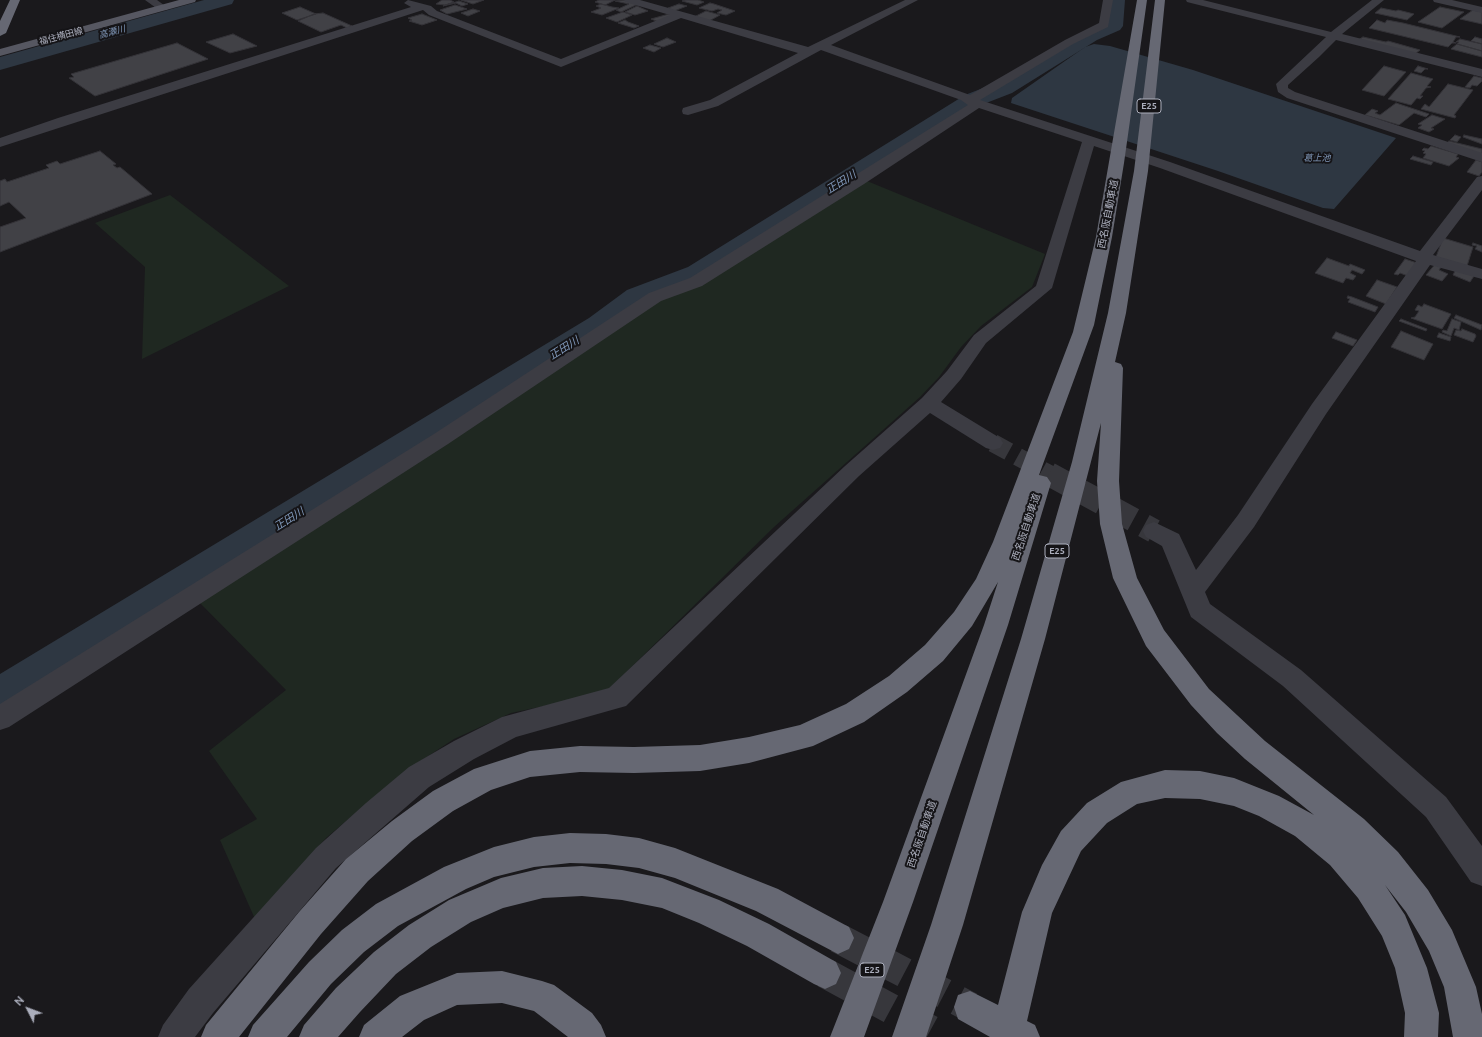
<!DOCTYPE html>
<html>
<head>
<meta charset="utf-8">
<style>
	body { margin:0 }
	#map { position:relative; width:1482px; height:1037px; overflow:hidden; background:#1a191c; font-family:Ubuntu,sans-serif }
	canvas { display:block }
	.north { position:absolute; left:8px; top:989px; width:40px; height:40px; -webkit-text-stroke:3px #151417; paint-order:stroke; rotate:312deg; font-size:11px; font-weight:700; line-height:16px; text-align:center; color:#abaebc }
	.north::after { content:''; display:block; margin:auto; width:14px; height:18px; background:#abaebc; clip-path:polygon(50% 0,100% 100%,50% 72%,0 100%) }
</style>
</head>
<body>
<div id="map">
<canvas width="1482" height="1037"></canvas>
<div class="north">N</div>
</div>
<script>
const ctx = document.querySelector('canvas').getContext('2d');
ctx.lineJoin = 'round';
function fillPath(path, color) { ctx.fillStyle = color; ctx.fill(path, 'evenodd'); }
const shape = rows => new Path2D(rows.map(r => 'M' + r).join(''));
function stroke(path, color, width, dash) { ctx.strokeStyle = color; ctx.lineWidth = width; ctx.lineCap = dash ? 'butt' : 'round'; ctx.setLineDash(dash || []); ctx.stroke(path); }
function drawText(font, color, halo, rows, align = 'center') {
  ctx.font = font + ' Ubuntu,"Noto Sans JP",sans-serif'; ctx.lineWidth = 4; ctx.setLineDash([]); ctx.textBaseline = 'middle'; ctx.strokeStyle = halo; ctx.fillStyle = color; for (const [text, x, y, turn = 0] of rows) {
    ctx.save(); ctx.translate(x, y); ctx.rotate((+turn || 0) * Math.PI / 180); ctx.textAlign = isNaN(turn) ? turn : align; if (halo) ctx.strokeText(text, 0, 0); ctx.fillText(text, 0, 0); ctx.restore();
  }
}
fillPath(shape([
	[867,181,1045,254,1032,287,981,326,961,347,939,377,920,397,774,527,605,693,511,713,454,739,404,772,326,838,255,919,220,840,257,819,209,751,286,690,194,597,635,312],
	[170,195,289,286,142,359,145,267,95,223]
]), '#1f2821');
fillPath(shape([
	[1094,44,1110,46,1193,70,1396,138,1334,209,1323,208,1218,171,1011,103,1012,98,1085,47]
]), '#2e3742');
fillPath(shape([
	[204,0,234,0,232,4,0,70,0,57,204,0],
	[1107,0,1125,0,1123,26,1120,30,1097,40,1012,93,981,105,710,279,649,304,611,332,17,714,0,720,0,674,589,318,627,290,688,267,965,95,996,83,1083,32,1103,23,1107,0]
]), '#2e3742');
const building = shape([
	[442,0,450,0,454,2,445,5,436,4,442,0],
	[461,0,484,0,473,4,461,0],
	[599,0,615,0,605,5,595,2,599,0],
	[624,0,638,4,621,12,616,10,629,4,615,1,624,0],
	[685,0,698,0,704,2,697,5,682,1,685,0],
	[459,1,468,4,462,6,456,3,443,6,459,1],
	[710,3,714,4,735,11,726,15,717,13,722,10,718,9,712,11,699,8,710,3],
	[601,4,612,7,619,8,602,15,591,12,601,8,596,6,601,4],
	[679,4,687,6,674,11,668,8,679,4],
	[455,5,467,9,447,14,440,10,455,5],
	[637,6,648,11,635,15,625,12,637,6],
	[300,7,316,14,297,20,282,13,300,7],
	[1440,7,1464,12,1442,28,1418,22,1440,7],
	[1381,8,1396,11,1398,10,1414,14,1407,20,1375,13,1381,8],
	[473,9,480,11,468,16,461,13,473,9],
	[1473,10,1482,12,1482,24,1460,19,1473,10],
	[706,11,720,15,709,21,694,17,706,11],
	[623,12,632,15,617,22,606,18,623,12],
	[323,13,352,26,347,28,341,25,321,32,298,21,314,14,323,13],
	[422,14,437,20,422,25,409,21,412,20,408,18,422,14],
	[669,14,674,15,659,22,651,19,669,14],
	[625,20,628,22,639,26,634,28,618,23,625,20],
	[1377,20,1385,23,1387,20,1403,23,1460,37,1456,37,1453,42,1456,43,1452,43,1448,47,1369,28,1377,20],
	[233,34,257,46,230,53,206,42,233,34],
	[1363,37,1386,42,1388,41,1420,50,1415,54,1358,40,1363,37],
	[1475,37,1482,39,1482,44,1471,41,1475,37],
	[667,38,676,42,663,47,654,44,667,38],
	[1460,39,1482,44,1482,51,1457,44,1459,42,1456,42,1460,39],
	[177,43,208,59,95,96,69,78,74,77,71,74,177,43],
	[1457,44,1482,51,1482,57,1451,49,1457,44],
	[650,45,661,48,654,52,643,48,650,45],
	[1384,66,1406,72,1384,96,1362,90,1384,66],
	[1418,66,1428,69,1425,69,1421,73,1414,71,1418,66],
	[1411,73,1433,79,1427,86,1431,87,1426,88,1420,96,1423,96,1420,99,1417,98,1411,105,1388,99,1411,73],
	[1474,76,1482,78,1482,81,1477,86,1472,85,1470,88,1465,87,1474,76],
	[1448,84,1473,90,1454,115,1456,116,1455,118,1421,109,1425,104,1429,107,1448,84],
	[1396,103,1429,114,1426,117,1414,113,1399,125,1365,115,1372,109,1378,111,1375,113,1380,115,1396,103],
	[1432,115,1445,119,1431,128,1434,129,1429,132,1418,128,1422,125,1418,124,1432,115],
	[1455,135,1461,137,1457,142,1450,140,1455,135],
	[1464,135,1482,139,1482,144,1463,137,1464,135],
	[1449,141,1482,149,1482,155,1446,144,1449,141],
	[1431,146,1458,154,1456,157,1459,158,1449,166,1423,158,1426,154,1423,153,1425,151,1422,150,1424,148,1428,149,1431,146],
	[100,151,116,164,113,165,117,168,120,167,152,194,0,252,0,227,26,218,9,202,0,206,0,181,5,179,7,182,49,168,46,165,57,161,60,164,100,151],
	[1413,156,1433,162,1431,165,1410,159,1413,156],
	[1476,160,1482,162,1482,172,1479,176,1467,172,1476,160],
	[1443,238,1473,247,1467,266,1436,257,1443,238],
	[1473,243,1482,246,1482,252,1475,249,1477,246,1472,245,1473,243],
	[1327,258,1349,266,1350,264,1365,270,1362,274,1352,270,1350,273,1356,276,1353,280,1346,278,1343,283,1315,273,1327,258],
	[1405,259,1417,263,1408,276,1400,273,1398,275,1394,274,1405,259],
	[1437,262,1443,264,1439,270,1448,274,1442,281,1426,275,1437,262],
	[1456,269,1474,276,1470,282,1453,275,1456,269],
	[1377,280,1397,287,1386,304,1366,296,1377,280],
	[1348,296,1352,297,1378,307,1375,312,1348,302,1350,299,1347,298,1348,296],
	[1424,304,1451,314,1442,329,1411,318,1415,317,1419,311,1415,310,1418,305,1422,307,1424,304],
	[1456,315,1482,325,1481,330,1454,318,1456,315],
	[1401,319,1427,329,1426,331,1399,321,1401,319],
	[1452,319,1461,322,1459,330,1454,328,1451,336,1442,332,1443,330,1447,331,1452,319],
	[1462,329,1475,334,1476,336,1473,342,1454,335,1456,330,1461,331,1462,329],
	[1401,331,1433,344,1424,360,1391,347,1401,331],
	[1336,332,1357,340,1353,346,1332,338,1336,332],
	[1439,333,1451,337,1450,341,1437,337,1439,333]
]);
fillPath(building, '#414146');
stroke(building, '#343338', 1);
stroke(shape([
	[993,443,1051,475]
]), '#37373c', 18, [18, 10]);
stroke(shape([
	[1049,474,1154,531]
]), '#37373c', 24, [24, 12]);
stroke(shape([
	[838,938,970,1007],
	[825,973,943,1037]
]), '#37373c', 30, [30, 15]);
fillPath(shape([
	[145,0,157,0,168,8,167,10,159,10,145,0],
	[408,0,431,6,437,11,561,59,670,15,625,2,624,0,640,0,808,47,905,0,918,0,831,45,970,95,1065,40,1099,23,1103,0,1113,0,1108,27,1073,44,980,100,1170,162,1420,251,1477,177,1482,176,1482,190,1433,255,1482,269,1482,279,1430,265,1326,414,1254,527,1205,592,1210,604,1301,670,1446,797,1482,846,1482,886,1471,882,1426,817,1283,686,1191,617,1162,546,1146,537,1143,531,1146,525,1154,522,1179,534,1196,570,1238,515,1312,404,1416,261,1160,168,1094,146,1052,288,986,343,961,379,941,402,1000,438,1003,443,1000,448,993,450,986,448,930,413,859,476,626,706,516,737,474,759,429,787,336,868,213,1013,195,1037,158,1037,163,1025,189,989,316,848,366,803,409,767,454,741,502,717,609,688,845,466,922,398,947,371,974,335,1036,286,1082,142,979,108,864,184,702,286,661,301,448,444,9,727,0,730,0,704,434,434,649,293,690,278,968,105,961,100,821,50,718,106,688,115,683,114,682,111,683,108,710,100,798,53,681,18,561,67,429,15,423,10,0,147,0,138,58,118,411,7,404,3,408,0],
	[1186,0,1203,0,1331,32,1372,0,1384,0,1342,34,1482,69,1482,77,1336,40,1319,57,1288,85,1288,88,1295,92,1482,153,1482,162,1287,98,1278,92,1276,84,1326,37,1187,2,1186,0],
	[1433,0,1452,0,1482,7,1482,13,1434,2,1433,0]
]), '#3c3c43');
fillPath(shape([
	[179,0,196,0,195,2,0,56,0,49,179,0]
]), '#565761');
fillPath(shape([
	[10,0,20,0,6,33,0,36,0,21,10,0],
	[1137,0,1147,0,1124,163,1112,237,1094,325,1039,475,1047,477,1051,483,1008,625,913,902,864,1037,830,1037,883,902,984,625,998,582,972,626,943,661,907,692,864,722,813,746,749,763,700,771,634,773,580,772,530,777,491,790,453,811,412,841,368,881,321,934,239,1037,201,1037,206,1025,299,912,346,859,392,821,433,791,474,769,530,751,580,746,634,747,700,745,749,737,800,725,846,704,889,676,925,645,954,612,976,579,993,542,1073,332,1096,237,1137,0],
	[1155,0,1165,0,1148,171,1126,313,1115,362,1121,364,1123,368,1119,481,1122,524,1137,578,1164,630,1209,689,1265,741,1364,819,1398,852,1428,890,1452,930,1476,987,1482,1014,1482,1037,1453,1037,1444,987,1429,951,1406,912,1385,885,1405,915,1427,968,1439,1013,1438,1037,1404,1037,1405,1013,1395,968,1382,936,1358,898,1330,865,1295,836,1259,816,1234,806,1200,799,1165,798,1137,804,1107,823,1081,851,1052,913,1027,1021,1035,1025,1040,1037,990,1037,958,1019,954,1007,958,995,970,991,998,1005,1022,912,1042,865,1061,831,1087,803,1121,782,1165,770,1200,771,1234,778,1279,796,1314,815,1245,759,1217,733,1191,705,1146,646,1113,578,1100,524,1097,481,1101,423,1045,639,963,925,926,1037,892,1037,931,925,1021,639,1072,462,1108,313,1134,171,1155,0],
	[570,833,606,834,639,838,675,848,778,889,849,927,854,938,849,949,838,954,756,911,675,878,639,868,606,864,570,863,534,867,494,877,466,889,398,926,364,952,331,984,287,1037,248,1037,253,1025,309,962,342,930,376,904,444,867,494,847,534,837,570,833],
	[582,866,622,870,662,878,719,900,769,924,836,962,841,973,836,984,825,989,814,984,747,946,699,923,662,908,622,900,582,896,543,898,503,908,471,922,431,947,396,974,360,1012,338,1037,299,1037,304,1025,336,988,374,952,409,925,449,900,501,878,543,868,582,866],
	[502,971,542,981,554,985,592,1013,601,1025,606,1037,568,1037,534,1011,502,1003,457,1005,424,1020,402,1037,359,1037,364,1025,400,996,457,973,502,971]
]), '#666873');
drawText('italic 9px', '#8098b9', '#151417', [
	["高瀬川",112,32,-16],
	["葛上池",1317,158]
]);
drawText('9px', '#abaebc', '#151417', [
	["福住横田線",61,36,-15]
]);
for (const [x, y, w] of [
	[1149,106,24],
	[1057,551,24],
	[872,970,24]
]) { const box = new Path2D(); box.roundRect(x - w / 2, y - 7, w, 14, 3); ctx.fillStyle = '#151417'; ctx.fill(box); stroke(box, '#abaebc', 1); }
drawText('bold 9px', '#abaebc', null, [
	["E25",1149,106],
	["E25",1057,551],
	["E25",872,970]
]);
drawText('10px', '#abaebc', '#151417', [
	["西名阪自動車道",1108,214,-79],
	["西名阪自動車道",1026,527,-72],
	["西名阪自動車道",922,834,-71]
]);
drawText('italic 11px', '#8098b9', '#151417', [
	["正田川",841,182,-32],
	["正田川",564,348,-32],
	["正田川",289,519,-32]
]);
</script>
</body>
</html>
